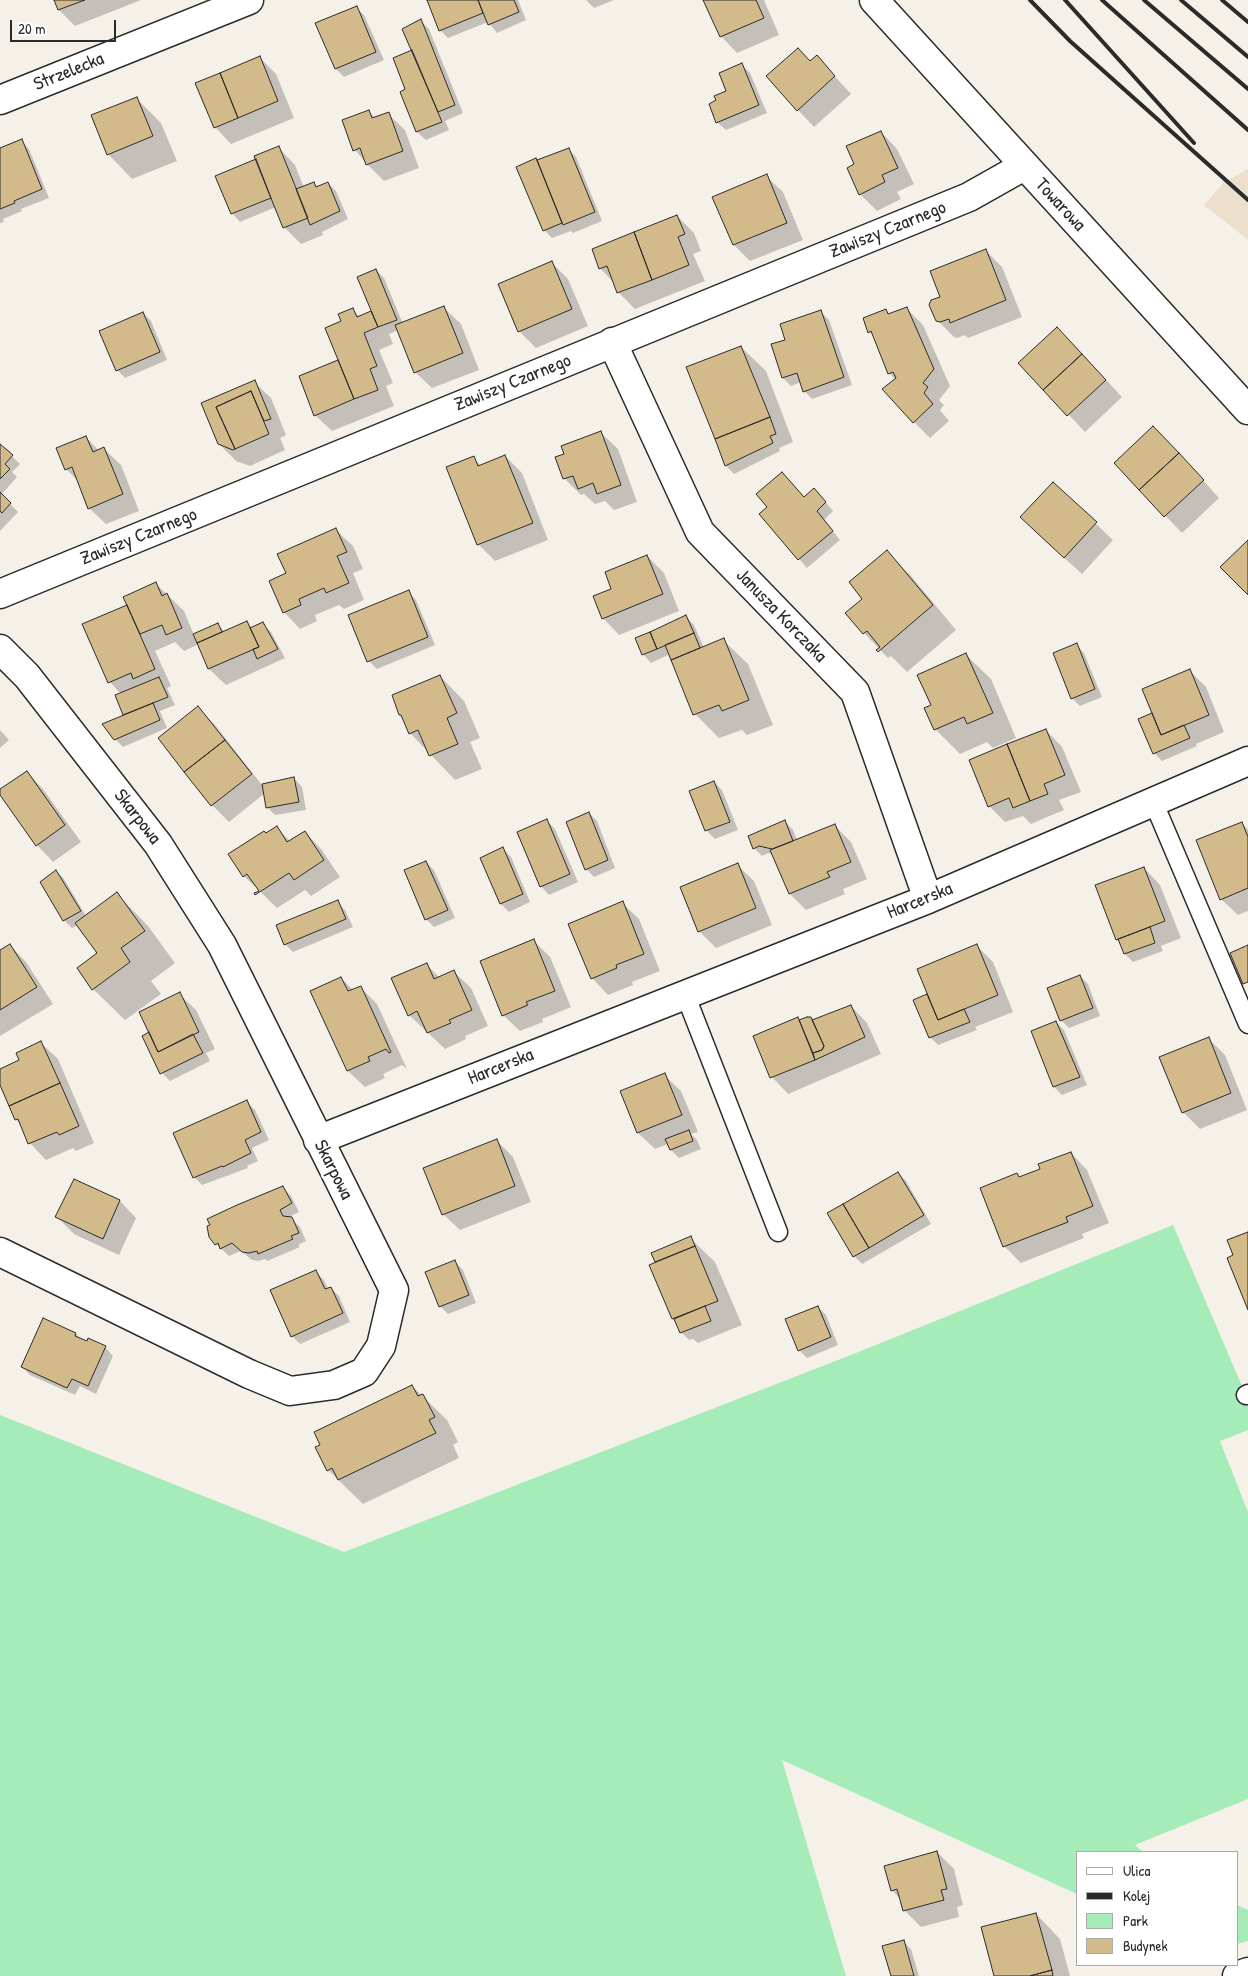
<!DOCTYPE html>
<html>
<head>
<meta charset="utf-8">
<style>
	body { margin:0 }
	#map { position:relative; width:1248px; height:1976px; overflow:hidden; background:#f6f1e8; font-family:"Patrick Hand",sans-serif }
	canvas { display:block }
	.legend { position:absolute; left:1076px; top:1851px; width:162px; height:115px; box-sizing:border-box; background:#fff; border:1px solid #aaa; margin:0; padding:6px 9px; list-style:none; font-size:15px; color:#2b2b2b }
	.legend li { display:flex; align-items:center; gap:10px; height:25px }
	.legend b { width:25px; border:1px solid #aaa }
	.scale { position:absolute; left:10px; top:20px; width:106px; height:22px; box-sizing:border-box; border:2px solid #2b2b2b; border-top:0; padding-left:6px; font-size:15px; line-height:18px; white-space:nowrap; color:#2b2b2b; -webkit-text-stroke:4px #fff; paint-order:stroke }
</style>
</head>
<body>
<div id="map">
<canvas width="1248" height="1976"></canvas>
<ul class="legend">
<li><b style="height:6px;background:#fff"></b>Ulica</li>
<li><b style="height:6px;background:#2b2b2b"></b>Kolej</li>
<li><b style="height:14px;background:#a6ecb8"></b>Park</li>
<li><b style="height:14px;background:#d3ba8a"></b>Budynek</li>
</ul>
<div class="scale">20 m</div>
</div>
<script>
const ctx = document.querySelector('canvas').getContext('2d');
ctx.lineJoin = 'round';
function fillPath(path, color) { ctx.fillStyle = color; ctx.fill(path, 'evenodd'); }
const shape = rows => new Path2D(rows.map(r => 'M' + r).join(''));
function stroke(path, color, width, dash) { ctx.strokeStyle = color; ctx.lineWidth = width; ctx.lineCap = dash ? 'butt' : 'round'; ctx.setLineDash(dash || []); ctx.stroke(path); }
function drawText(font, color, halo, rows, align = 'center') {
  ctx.font = font + ' "Patrick Hand",sans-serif'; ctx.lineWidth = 5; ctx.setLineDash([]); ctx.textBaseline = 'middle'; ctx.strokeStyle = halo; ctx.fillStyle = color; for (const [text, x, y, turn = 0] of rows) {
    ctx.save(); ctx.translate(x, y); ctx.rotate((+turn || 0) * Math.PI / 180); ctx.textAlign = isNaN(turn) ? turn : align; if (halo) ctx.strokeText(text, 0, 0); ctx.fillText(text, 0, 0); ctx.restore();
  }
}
fillPath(shape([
	[1248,169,1248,240,1204,205,1223,183]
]), '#ece0cc');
fillPath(shape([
	[1173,1225,1248,1400,1248,1430,1220,1441,1248,1512,1248,1799,1135,1845,1143,1852,1077,1852,1077,1894,782,1760,846,1976,0,1976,0,1415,344,1552,851,1355],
	[1237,1905,1248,1910,1248,1941,1237,1944]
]), '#a6ecb8');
fillPath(shape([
	[55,0,141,0,75,26,59,10],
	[428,0,518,0,526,20,497,33,488,22,448,38,440,30],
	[586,0,614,0,594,8],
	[705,0,764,0,779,35,737,53,721,36],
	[356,7,364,15,384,60,344,77,336,69,317,24],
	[421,21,429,29,463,113,445,121,449,130,426,140,417,132,401,92,407,90,413,51],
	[259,57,276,74,294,118,231,144,215,127],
	[817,57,851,94,814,127,798,110,810,62],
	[742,65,750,73,767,113,726,130,717,122,718,101,728,91],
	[136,98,161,123,177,161,132,179,108,154],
	[369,111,375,118,388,114,405,130,419,168,384,181,367,164,355,150],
	[881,132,897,149,914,184,897,192,901,199,877,211,860,194,856,165],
	[21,141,29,149,49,198,21,209,22,211,3,219,4,222,0,223,0,149],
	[279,148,295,165,304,188,314,184,318,188,328,183,336,191,348,219,322,232,323,235,301,244,284,227,276,207,240,222,232,213,255,161],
	[568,149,576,157,602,221,573,233,571,231,552,238,544,230,518,167],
	[766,176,783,192,803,240,750,261,734,245,714,197],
	[677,216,694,233,701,251,693,254,705,281,635,309,618,292,614,283,600,268],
	[985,250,1002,267,1022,317,968,338,965,335,957,338,954,337,937,320,941,297],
	[552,263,568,279,588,326,536,348,519,331],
	[376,270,384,278,403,324,444,308,461,324,479,370,432,388,415,372,398,330,389,334,393,344,379,350,393,383,386,386,394,406,332,431,315,415,300,376,339,360,343,321,352,310,360,317,373,312],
	[906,308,923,325,950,386,939,400,944,405,940,410,949,421,930,438,914,422,896,380,889,373,875,337,869,332,886,310,890,315],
	[821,312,829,320,852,385,812,399,804,391,801,382,791,386,783,378,772,345,786,340],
	[143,313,151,321,167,360,125,378,117,370],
	[1074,345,1122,397,1085,432,1020,363],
	[741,347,766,371,793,442,779,448,780,451,734,474,726,466,688,368],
	[254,382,271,398,286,435,280,438,285,450,250,466,236,461,219,444],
	[601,433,618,449,637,502,614,510,605,501,595,504,584,494,581,495,564,478,565,455],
	[86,437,99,451,104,449,121,465,139,511,106,524,89,508,78,481,66,469],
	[1170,444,1219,498,1182,533,1115,463],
	[0,445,20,464,12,472,17,477,1,495,18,512,0,531],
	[505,456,522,473,548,540,495,561,478,544,474,458,481,466],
	[782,473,805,498,822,498,833,511,824,520,840,540,807,568,761,515,769,508],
	[1053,483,1113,540,1082,574,1038,534],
	[336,530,353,546,363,569,353,573,364,600,344,609,339,605,315,615,317,621,300,629,284,612,287,574],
	[887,552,911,576,956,630,907,672,891,656,888,658,864,633,864,599],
	[647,556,664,573,679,611,619,635,603,618,613,589],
	[156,584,184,611,194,635,217,624,225,632,247,623,253,628,263,624,271,632,285,658,226,685,209,669,199,644,184,651,175,642,155,651,171,686,167,688,175,705,160,711,167,728,123,747,115,739,125,715,116,696,121,694,110,682,129,605],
	[408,592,416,600,435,645,377,669,369,661],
	[686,617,694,625,704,648,723,640,748,664,773,725,747,735,742,730,719,738,695,714,670,654,651,663,643,654],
	[1076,645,1084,653,1102,697,1080,706,1072,698],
	[966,655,991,679,1016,738,993,748,987,742,960,754,935,729,932,705],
	[1190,671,1206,687,1224,732,1196,744,1197,746,1162,761,1154,753,1152,714],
	[440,676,464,701,480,738,470,742,482,769,455,780,410,733,400,715],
	[198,708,215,725,262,785,294,778,302,787,306,810,275,815,267,807,265,793,229,822,212,805],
	[0,730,9,740,0,748],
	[1046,730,1062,747,1081,792,1059,800,1064,810,1047,817,1031,824,1023,816,1005,822,989,806],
	[27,772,43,789,81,842,53,862,37,845,0,793,0,791],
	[714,782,722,790,738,830,715,839,707,831,691,791],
	[589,813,597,821,615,868,594,877,586,869],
	[547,821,555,829,578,882,549,895,541,886],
	[785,822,793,830,797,840,834,825,851,842,867,879,843,889,845,894,806,910,790,894,774,855,768,853,762,856,754,848],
	[1242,823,1248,830,1248,911,1238,915,1221,899],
	[277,828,290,841,305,832,321,849,340,877,311,896,305,890,277,908,244,876,266,834],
	[503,849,511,857,530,902,509,912,501,904],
	[426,862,434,870,455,918,434,927,426,919],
	[737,865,754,881,772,925,716,948,699,931],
	[1144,868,1160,885,1181,938,1161,946,1163,951,1133,962,1125,954,1122,944,1117,940],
	[56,871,64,879,86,916,117,894,148,926,175,963,151,981,161,994,125,1020,93,989,99,953,78,925,72,928,64,920],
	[337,902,345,910,353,927,293,952,285,944],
	[622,903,639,919,660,971,632,982,633,985,608,995,592,978],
	[533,940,550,957,571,1007,542,1019,543,1022,520,1031,503,1015],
	[10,945,26,962,53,1004,0,1036,0,951],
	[977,946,993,962,1013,1012,975,1027,977,1030,938,1045,930,1037,915,1000,929,994],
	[426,964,440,978,454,972,471,988,488,1026,465,1036,466,1039,445,1049,409,1015],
	[1080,976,1088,984,1100,1016,1069,1028,1061,1020],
	[341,978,353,990,360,987,377,1004,407,1069,402,1065,383,1074,385,1078,365,1087,348,1071,311,992],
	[179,994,196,1010,215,1049,206,1053,210,1061,170,1081,162,1073,148,1034],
	[851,1006,867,1023,881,1054,788,1094,772,1077,800,1021,812,1021],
	[1056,1022,1064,1030,1087,1085,1062,1095,1054,1087,1033,1032],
	[1209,1039,1225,1055,1247,1110,1200,1129,1183,1112],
	[41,1043,58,1059,94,1143,76,1151,73,1148,46,1160,30,1143,22,1125,16,1120,0,1082,0,1070,21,1061],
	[664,1075,681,1091,698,1132,691,1134,697,1140,701,1149,679,1158,671,1150,668,1144,655,1149,638,1133,622,1092],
	[247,1102,255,1110,269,1140,252,1148,258,1161,247,1166,248,1168,202,1185,194,1177],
	[496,1140,513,1157,531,1202,460,1230,443,1214],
	[1071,1153,1087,1170,1109,1223,1082,1234,1084,1238,1021,1263,1004,1246,1017,1175,1021,1178,1041,1170],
	[898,1173,906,1181,931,1224,862,1264,854,1256],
	[75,1180,120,1201,136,1218,119,1255,74,1234,57,1217],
	[283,1188,291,1196,299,1212,287,1218,292,1219,300,1227,306,1241,298,1245,300,1247,267,1261,265,1259,258,1261,252,1260,241,1251,229,1256,216,1244],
	[690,1238,715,1262,742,1325,698,1343,693,1339,689,1340,681,1332,673,1319,651,1265,656,1263,653,1254],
	[455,1262,463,1270,476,1303,448,1314,440,1306],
	[316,1272,324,1280,328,1289,331,1288,339,1296,350,1322,300,1344,292,1336],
	[818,1307,826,1315,838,1345,807,1358,799,1350],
	[76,1334,82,1340,87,1342,88,1340,105,1347,113,1356,96,1394,80,1386,75,1395,30,1375,22,1367],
	[412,1386,447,1420,458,1442,453,1445,459,1458,363,1504,328,1470],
	[937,1852,954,1869,963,1905,957,1907,959,1917,921,1927,904,1910,901,1900,892,1890],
	[1036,1914,1060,1939,1070,1976,995,1976],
	[903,1941,911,1949,919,1976,892,1976]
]), '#0003');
const building = shape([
	[54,0,85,0,58,10,54,0],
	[427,0,478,0,483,13,439,31,427,0],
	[478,0,514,0,519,12,488,25,478,0],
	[703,0,756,0,764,18,720,37,703,0],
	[357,6,376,52,335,69,315,23,357,6],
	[421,19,455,105,438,112,402,29,421,19],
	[798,48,810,61,817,55,835,76,797,111,766,76,798,48],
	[412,50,442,122,416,132,400,92,405,89,393,58,412,50],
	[260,56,278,101,238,118,220,73,260,56],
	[742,63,759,105,716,123,709,104,716,100,714,96,726,91,719,73,742,63],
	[220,73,238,118,214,128,195,83,220,73],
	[137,97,153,136,107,155,91,115,137,97],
	[369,110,372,118,389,112,403,151,366,165,360,148,353,151,342,120,369,110],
	[881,131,898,168,882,175,885,182,859,195,847,168,854,164,846,146,881,131],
	[22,139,42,189,14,201,15,203,0,209,0,148,22,139],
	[279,146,308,218,283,228,254,156,279,146],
	[569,148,595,212,563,225,537,160,569,148],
	[536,158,562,223,543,231,516,167,536,158],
	[256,159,271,198,231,214,215,176,256,159],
	[767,174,787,223,733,245,712,197,767,174],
	[314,182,316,187,328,182,340,211,310,225,296,189,314,182],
	[677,215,685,234,678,237,689,265,652,280,634,232,677,215],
	[634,232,652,280,617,293,607,266,599,269,592,249,634,232],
	[986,249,1006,300,950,323,949,319,940,322,936,321,929,305,931,300,940,297,930,271,986,249],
	[552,261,572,309,518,332,498,284,552,261],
	[376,269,397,320,378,327,357,277,376,269],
	[444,306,463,353,414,373,395,325,444,306],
	[907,307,934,369,923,383,928,387,924,393,933,404,913,423,882,389,896,378,893,372,888,374,871,331,868,333,863,318,886,309,888,314,907,307],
	[353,308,357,317,371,311,378,327,364,333,377,366,370,369,378,390,354,399,325,328,341,321,338,314,353,308],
	[821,310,844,377,803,392,797,373,782,378,771,344,785,340,780,324,821,310],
	[143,312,160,352,116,371,99,331,143,312],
	[1057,327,1082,354,1043,390,1018,363,1057,327],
	[741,346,770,417,715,439,686,367,741,346],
	[1082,354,1106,380,1067,416,1043,390,1082,354],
	[338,360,354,399,314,416,299,376,338,360],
	[255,380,271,419,264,421,251,391,216,407,235,449,233,450,218,444,201,403,255,380],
	[251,391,269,434,235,449,216,407,251,391],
	[770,417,776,434,770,436,773,443,725,466,715,439,770,417],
	[1153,426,1179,453,1139,490,1114,463,1153,426],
	[601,431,621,485,597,494,593,483,578,489,573,476,563,479,555,457,564,454,561,446,601,431],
	[86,436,93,452,104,447,123,494,88,509,72,467,65,470,56,448,86,436],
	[0,444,13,455,5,464,10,469,0,479,0,444],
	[1179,453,1204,480,1164,517,1139,490,1179,453],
	[505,455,533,523,477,545,446,467,474,456,478,466,505,455],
	[782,472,804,497,814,488,826,502,817,511,833,531,798,560,759,514,767,507,756,494,782,472],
	[1053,482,1097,522,1064,558,1020,517,1053,482],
	[0,492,11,503,2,513,0,511,0,492],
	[336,528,347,552,337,556,349,583,326,593,324,588,299,599,301,605,283,613,269,581,286,573,277,554,336,528],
	[1248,540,1248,595,1220,567,1248,540],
	[887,550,933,605,878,652,876,650,880,647,867,631,863,634,845,613,862,599,849,582,887,550],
	[647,555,663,594,602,619,593,596,611,589,605,572,647,555],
	[156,582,162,596,167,593,182,628,166,635,162,625,140,634,123,597,156,582],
	[409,590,428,637,367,662,348,615,409,590],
	[127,605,155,669,133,679,131,673,108,683,82,624,127,605],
	[686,615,694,633,657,649,650,632,686,615],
	[247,621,259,647,208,669,197,643,247,621],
	[263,622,278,649,257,659,253,649,259,647,250,628,263,622],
	[218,623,222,632,197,643,193,634,218,623],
	[650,632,657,649,642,655,635,638,650,632],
	[694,633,700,648,671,660,665,645,694,633],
	[724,638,749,700,722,711,719,705,693,715,671,660,724,638],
	[1077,643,1095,689,1071,699,1053,653,1077,643],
	[966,653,993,713,967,724,964,717,934,730,924,708,931,705,917,675,966,653],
	[1190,669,1209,715,1161,735,1142,689,1190,669],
	[440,675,457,713,447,718,458,744,429,756,418,730,409,734,401,715,399,715,392,695,440,675],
	[159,677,168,697,123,715,115,695,159,677],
	[153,703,160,720,114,740,102,724,153,703],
	[198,706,225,740,184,772,158,738,198,706],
	[1152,713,1161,735,1184,725,1190,738,1153,754,1138,719,1152,713],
	[1046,729,1065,775,1044,784,1048,794,1030,801,1007,744,1046,729],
	[225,740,252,774,211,806,184,772,225,740],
	[1007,744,1030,801,1013,808,1009,798,988,807,969,760,1007,744],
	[27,771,65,825,36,846,0,795,0,789,27,771],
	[294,777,299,802,266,808,262,784,294,777],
	[714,781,730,822,705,831,689,791,714,781],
	[589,812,608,860,585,870,566,822,589,812],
	[547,819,570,874,540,887,517,832,547,819],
	[785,820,793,841,772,849,759,846,753,849,748,836,785,820],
	[1242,822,1248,837,1248,888,1220,900,1196,840,1242,822],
	[835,824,851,862,827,872,830,877,789,894,770,850,835,824],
	[277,826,287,842,305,831,324,860,294,880,289,873,255,895,254,893,259,891,247,874,243,877,228,854,264,831,266,833,277,826],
	[503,847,523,894,500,904,480,858,503,847],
	[426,861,448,910,425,920,404,870,426,861],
	[738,863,756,908,698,932,680,887,738,863],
	[1144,867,1165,921,1116,940,1095,885,1144,867],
	[56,870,81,911,63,921,40,882,56,870],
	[117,892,145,931,121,948,130,962,92,990,77,968,97,953,75,923,117,892],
	[338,900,346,919,284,945,276,925,338,900],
	[623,901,644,954,616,965,617,968,591,979,568,924,623,901],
	[1150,927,1155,943,1124,954,1118,939,1150,927],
	[534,939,555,991,526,1002,528,1005,502,1016,480,961,534,939],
	[10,944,37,987,0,1010,0,950,10,944],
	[977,944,998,995,938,1020,917,969,977,944],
	[1248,945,1248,982,1243,984,1230,953,1248,945],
	[427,963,434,979,454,970,472,1010,449,1020,451,1023,427,1033,417,1011,408,1016,391,978,427,963],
	[1080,975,1093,1008,1060,1021,1047,988,1080,975],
	[341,977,348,991,361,986,391,1052,389,1053,386,1049,368,1057,370,1061,347,1071,310,991,341,977],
	[180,992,199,1032,158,1052,139,1012,180,992],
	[927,994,938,1020,964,1009,970,1022,929,1038,913,1000,927,994],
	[851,1005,865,1037,815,1060,813,1053,822,1050,824,1046,812,1020,851,1005],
	[798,1017,815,1060,770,1078,753,1036,798,1017],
	[807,1017,811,1017,824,1046,822,1050,813,1053,799,1020,807,1017],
	[1056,1021,1080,1077,1053,1087,1031,1031,1056,1021],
	[149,1032,158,1052,193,1034,203,1053,160,1074,142,1036,149,1032],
	[1209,1037,1231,1093,1182,1113,1159,1057,1209,1037],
	[41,1041,60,1083,9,1106,0,1085,0,1069,19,1060,16,1053,41,1041],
	[665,1073,682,1115,637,1133,620,1091,665,1073],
	[60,1083,79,1126,59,1135,57,1132,28,1144,18,1119,15,1120,9,1106,60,1083],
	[247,1100,261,1132,245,1140,251,1153,223,1167,222,1166,193,1178,173,1133,247,1100],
	[689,1130,693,1141,670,1150,665,1139,689,1130],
	[497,1139,515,1186,442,1215,423,1168,497,1139],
	[1071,1152,1093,1206,1066,1217,1068,1222,1003,1247,980,1188,1017,1173,1019,1177,1040,1169,1038,1164,1071,1152],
	[898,1172,924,1215,869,1248,843,1204,898,1172],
	[74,1179,120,1200,103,1239,55,1217,74,1179],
	[283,1186,292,1203,280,1210,283,1216,292,1217,299,1233,291,1236,293,1239,258,1254,257,1251,249,1253,242,1252,232,1243,220,1249,218,1243,215,1245,209,1237,207,1226,210,1225,207,1219,237,1205,283,1186],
	[843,1204,869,1248,853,1257,827,1213,843,1204],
	[1248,1232,1248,1310,1227,1258,1233,1255,1227,1240,1248,1232],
	[691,1236,695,1246,655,1262,651,1253,691,1236],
	[695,1246,718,1301,672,1319,649,1265,695,1246],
	[455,1260,469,1295,439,1307,425,1272,455,1260],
	[316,1270,325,1289,331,1287,343,1313,291,1337,270,1290,316,1270],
	[705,1306,711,1321,680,1333,674,1319,705,1306],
	[818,1306,831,1337,798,1351,785,1319,818,1306],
	[43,1318,76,1333,75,1336,87,1341,88,1338,106,1346,88,1386,72,1379,67,1388,21,1367,43,1318],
	[412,1385,418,1396,423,1394,435,1417,429,1420,436,1433,338,1480,332,1468,327,1471,315,1447,320,1445,314,1432,412,1385],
	[937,1851,947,1889,941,1890,944,1900,903,1911,897,1889,891,1891,884,1866,937,1851],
	[1036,1913,1052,1970,1030,1976,994,1976,981,1927,1036,1913],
	[904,1940,914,1976,891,1976,882,1946,904,1940],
	[1052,1970,1053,1976,1030,1976,1052,1970]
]);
fillPath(building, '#d3ba8a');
stroke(building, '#2b2b2b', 1);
const service = shape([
	[1153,801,1248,1024],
	[685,994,778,1232],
	[1246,1395,1248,1394]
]);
const minor = shape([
	[0,100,249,0],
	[612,342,700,532,855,692,928,899],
	[0,594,969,197,1024,166],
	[0,649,27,676,158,844,222,945,394,1290,381,1346,364,1372,334,1385,290,1391,249,1374,0,1252],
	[318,1140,928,899,1248,761],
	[1237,1976,1248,1972]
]);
const tertiary = shape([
	[874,0,1248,410]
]);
stroke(service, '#2b2b2b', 21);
stroke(minor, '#2b2b2b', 31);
stroke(tertiary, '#2b2b2b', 31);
stroke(service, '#fff', 18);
stroke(minor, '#fff', 28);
stroke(tertiary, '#fff', 28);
stroke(shape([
	[1030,0,1070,41,1248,200],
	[1065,0,1194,143],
	[1102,0,1248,130],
	[1144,0,1248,89],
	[1181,0,1248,57],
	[1222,0,1248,22]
]), '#2b2b2b', 4);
drawText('19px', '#2b2b2b', '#fff', [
	["Strzelecka",69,72,-22],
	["Towarowa",1060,205,47],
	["Zawiszy Czarnego",888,230,-22],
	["Zawiszy Czarnego",513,383,-22],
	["Zawiszy Czarnego",139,537,-22],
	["Janusza Korczaka",781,616,46],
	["Skarpowa",137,817,52],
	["Harcerska",920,901,-22],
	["Harcerska",501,1067,-22],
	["Skarpowa",333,1170,63]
]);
</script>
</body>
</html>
